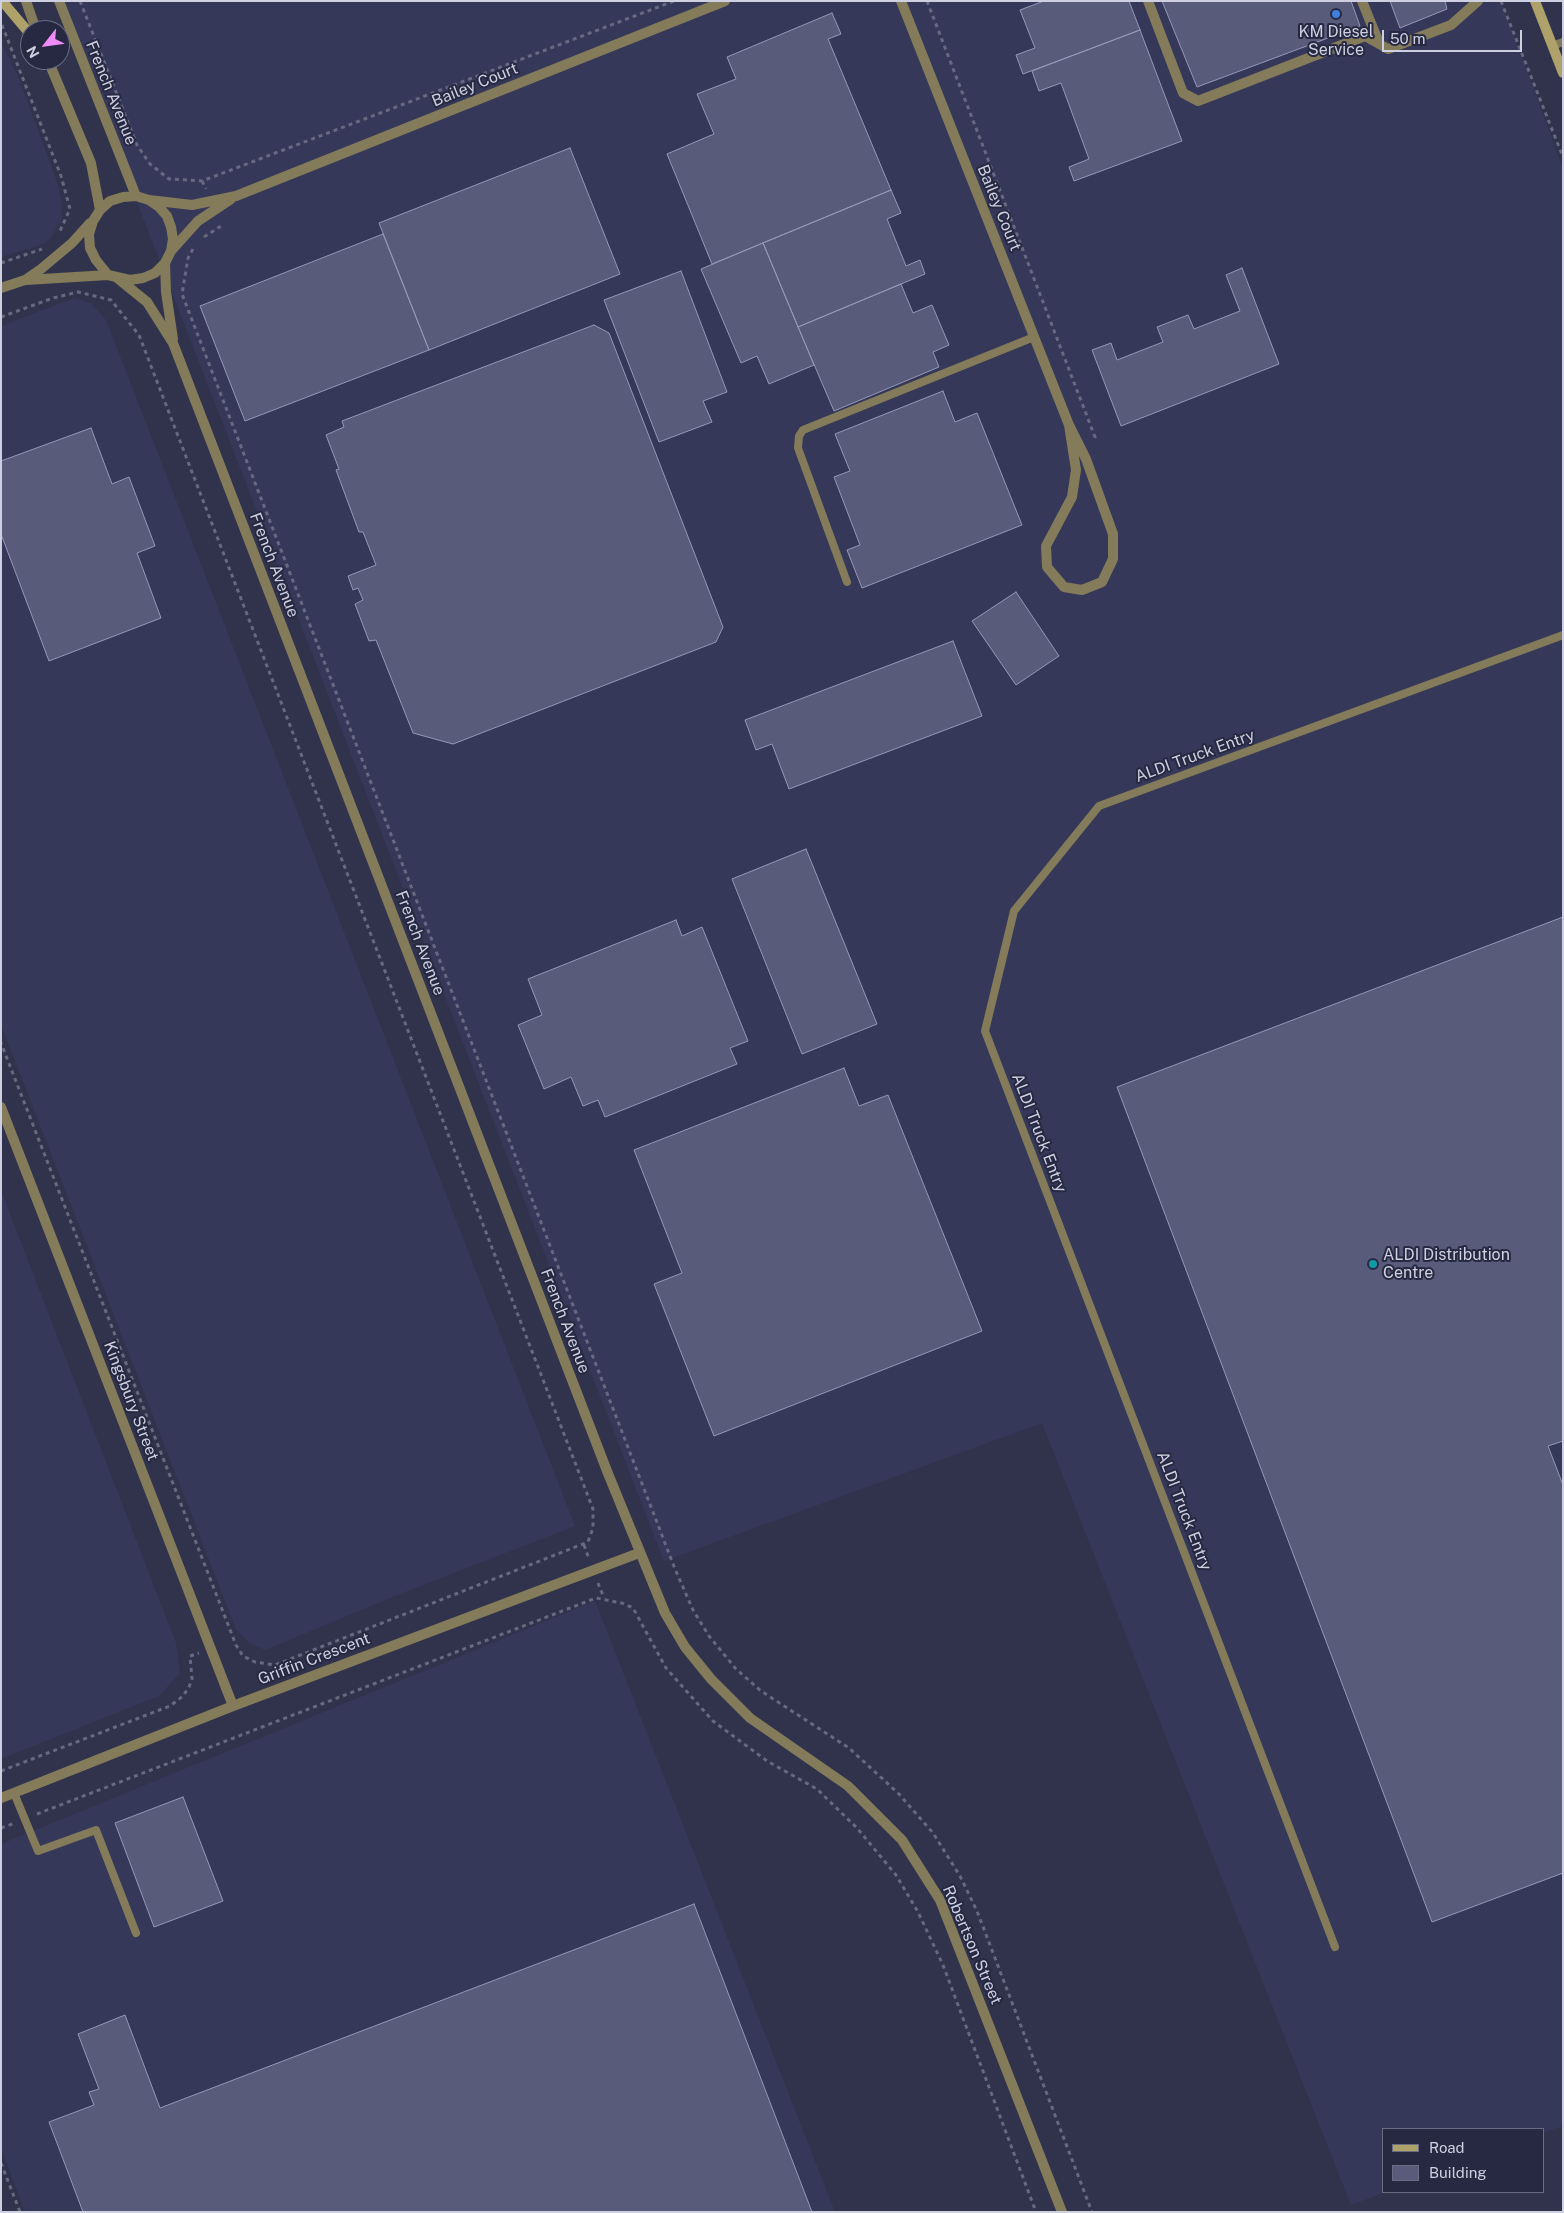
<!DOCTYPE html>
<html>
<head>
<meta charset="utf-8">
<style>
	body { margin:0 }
	#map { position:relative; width:1564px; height:2213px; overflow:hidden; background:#31334d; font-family:"Public Sans",sans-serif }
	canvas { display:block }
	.frame { position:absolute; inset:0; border:2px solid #ced0e1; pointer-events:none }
	.legend { position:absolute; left:1382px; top:2128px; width:162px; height:65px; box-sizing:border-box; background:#272942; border:1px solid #6a6c82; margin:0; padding:6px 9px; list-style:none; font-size:15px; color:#ced0e1 }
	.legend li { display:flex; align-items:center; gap:10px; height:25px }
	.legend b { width:25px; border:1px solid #6a6c82 }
	.north { position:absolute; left:20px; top:20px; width:50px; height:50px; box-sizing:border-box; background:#272942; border:1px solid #6a6c82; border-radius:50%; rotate:240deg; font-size:14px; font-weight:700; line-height:20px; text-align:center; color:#ced0e1 }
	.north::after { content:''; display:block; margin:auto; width:18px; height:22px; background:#ef8bf7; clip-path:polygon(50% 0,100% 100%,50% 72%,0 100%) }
	.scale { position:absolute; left:1382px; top:30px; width:140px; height:22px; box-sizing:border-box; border:2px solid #ced0e1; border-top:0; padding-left:6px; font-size:15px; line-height:18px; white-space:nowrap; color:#ced0e1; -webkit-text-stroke:4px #272942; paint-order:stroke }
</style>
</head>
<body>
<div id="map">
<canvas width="1564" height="2213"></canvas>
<div class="frame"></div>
<ul class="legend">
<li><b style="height:6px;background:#aea16a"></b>Road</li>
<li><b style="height:14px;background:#585b7a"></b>Building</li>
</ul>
<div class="north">N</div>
<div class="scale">50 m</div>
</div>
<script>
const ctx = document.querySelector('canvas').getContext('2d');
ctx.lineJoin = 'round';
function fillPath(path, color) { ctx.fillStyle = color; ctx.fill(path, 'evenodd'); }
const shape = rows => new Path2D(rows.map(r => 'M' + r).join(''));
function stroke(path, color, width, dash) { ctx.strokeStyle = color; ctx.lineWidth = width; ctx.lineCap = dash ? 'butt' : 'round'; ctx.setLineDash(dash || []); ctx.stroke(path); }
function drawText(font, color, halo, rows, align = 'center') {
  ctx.font = font + ' "Public Sans",sans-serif'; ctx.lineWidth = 4; ctx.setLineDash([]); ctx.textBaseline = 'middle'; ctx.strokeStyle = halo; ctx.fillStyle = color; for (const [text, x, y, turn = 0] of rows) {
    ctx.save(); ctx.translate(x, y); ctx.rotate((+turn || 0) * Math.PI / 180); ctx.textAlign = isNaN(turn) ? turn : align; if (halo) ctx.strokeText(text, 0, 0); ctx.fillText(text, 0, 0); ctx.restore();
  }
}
fillPath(shape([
	[59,1,1501,1,1563,168,1563,2126,1543,2133,1543,2129,1383,2129,1383,2192,1386,2192,1351,2205,1042,1423,664,1561],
	[1,42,19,79,56,179,62,202,61,221,50,239,41,245,1,257],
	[74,298,91,303,106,320,575,1526,400,1594,265,1650,249,1643,236,1629,1,1025,1,326],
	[1,1191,176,1643,180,1673,159,1696,1,1759],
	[595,1601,835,2212,25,2212,1,2148,1,1844]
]), '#363859');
const building = shape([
	[1044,1,1129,1,1140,30,1023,74,1016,55,1035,48,1020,10,1044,1],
	[1162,1,1351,1,1360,26,1197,87,1162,1],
	[1390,1,1445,1,1447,9,1400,28,1390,1],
	[832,13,841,34,828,39,891,190,712,264,667,154,714,134,697,94,736,79,727,57,832,13],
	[1140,30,1182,141,1074,181,1069,167,1089,159,1061,83,1039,91,1032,71,1140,30],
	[570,148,620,274,429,350,379,223,570,148],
	[891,190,901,213,887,219,906,266,920,260,925,274,798,327,763,243,891,190],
	[383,234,429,350,245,421,200,306,383,234],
	[763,243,814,365,769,384,757,356,741,363,701,269,763,243],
	[1242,268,1279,364,1121,426,1092,350,1111,343,1117,360,1163,342,1157,327,1188,315,1194,329,1240,311,1226,275,1242,268],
	[681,271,727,392,703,401,712,422,659,442,604,300,681,271],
	[901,284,913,313,932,305,949,345,933,352,939,367,834,411,798,327,901,284],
	[594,325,609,333,723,627,716,642,453,744,413,733,376,640,369,641,355,604,363,600,358,588,353,590,348,576,376,565,363,532,359,532,336,470,339,469,326,435,344,427,342,421,594,325],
	[943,391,955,422,977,413,1022,525,862,588,847,550,860,545,834,477,850,471,835,434,943,391],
	[91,428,112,484,129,477,155,546,137,553,161,618,49,661,1,534,1,461,91,428],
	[1016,592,1059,656,1016,685,972,621,1016,592],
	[953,641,982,716,789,789,772,744,756,750,745,720,953,641],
	[806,849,877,1024,802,1054,732,879,806,849],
	[1563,917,1563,1441,1548,1446,1563,1485,1563,1873,1432,1922,1117,1087,1563,917],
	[676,920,682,936,702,927,748,1041,730,1048,737,1064,605,1117,598,1100,583,1106,571,1077,544,1089,518,1025,542,1015,528,979,676,920],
	[844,1068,859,1106,888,1095,982,1331,714,1436,654,1284,682,1273,634,1150,844,1068],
	[183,1797,223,1901,154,1927,115,1823,183,1797],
	[694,1904,812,2212,83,2212,49,2122,94,2105,89,2092,99,2089,78,2034,125,2015,160,2108,694,1904]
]);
fillPath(building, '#585b7a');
stroke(building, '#9598b8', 1);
stroke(shape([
	[80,1,137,145,150,164,169,179,202,181,674,1],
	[927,1,1095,437,1091,439],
	[1501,1,1563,157],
	[2,25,61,176,70,209,59,233],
	[202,181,206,189],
	[204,237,221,226,220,223],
	[193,249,188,258,182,294,675,1569,693,1610,709,1636,736,1669,761,1691,849,1748,899,1794,933,1833,960,1876,977,1911,1092,2212],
	[1,263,42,249],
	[1,317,53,298,78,292,111,300,139,335,593,1509,593,1528,588,1542,275,1665,255,1662,243,1656,236,1645,1,1043],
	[584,1545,589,1559],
	[598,1583,604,1598],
	[1,1771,170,1706,183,1696,189,1687,192,1679,190,1656,199,1653],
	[37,1814,583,1603,596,1598,622,1603,633,1608,666,1668,713,1721,767,1761,817,1789,857,1828,896,1875,918,1912,943,1965,1036,2212],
	[1,1828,15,1823],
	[1,2163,20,2212]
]), '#676980', 3, [4, 4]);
stroke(shape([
	[1552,46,1563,42],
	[847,582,798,448,799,436,803,430,1034,337],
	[14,1793,38,1851,96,1830,136,1933],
	[1335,1947,985,1031,1014,911,1099,806,1563,635]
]), '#837b59', 8);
stroke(shape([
	[26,1,36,30],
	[59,1,136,196],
	[901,1,1069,425,1086,459,1113,534,1113,559,1102,582,1082,590,1064,587,1047,567,1046,546,1072,497,1076,470,1069,425],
	[1148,1,1183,93,1198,101,1365,36,1388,49,1451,25,1478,1],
	[1362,1,1379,43],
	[48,60,91,163,100,210],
	[136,196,149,200,159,207,167,216,171,227,173,239,171,251,165,263,155,273,143,278,130,280,108,275,96,260,90,248,89,234,93,221,100,210,110,201,123,197,136,196],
	[149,200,192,205,236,196,725,1],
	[171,251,198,221,231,199],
	[165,263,166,292,173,339],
	[116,277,147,302,173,343,607,1471,665,1613,685,1647,711,1679,750,1718,848,1786,902,1840,940,1900,1062,2212],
	[26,280,108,275],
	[1,288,25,280,41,269,72,243,90,223],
	[1,1107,233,1706],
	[1,1798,233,1706,639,1553]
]), '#837b59', 10);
stroke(shape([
	[2,1,30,34],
	[1535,1,1563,73]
]), '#aea16a', 10);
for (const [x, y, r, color] of [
	[1336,14,5,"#3f7fe0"],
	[1373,1264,5,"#0f9aa8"]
]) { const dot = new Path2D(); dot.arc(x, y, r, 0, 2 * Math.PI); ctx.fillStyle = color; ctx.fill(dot); stroke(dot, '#272942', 2); }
drawText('16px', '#ced0e1', '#272942', [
	["KM Diesel",1336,32],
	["Service",1336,50],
	["ALDI Distribution",1383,1255,"left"],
	["Centre",1383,1273,"left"]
]);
drawText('16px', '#ced0e1', '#272942', [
	["Bailey Court",475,85,-22],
	["French Avenue",111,93,68],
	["Bailey Court",999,208,68],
	["French Avenue",274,565,69],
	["ALDI Truck Entry",1195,756,-20],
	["French Avenue",420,943,69],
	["ALDI Truck Entry",1039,1133,69],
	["French Avenue",565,1321,69],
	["Kingsbury Street",131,1401,69],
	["ALDI Truck Entry",1184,1511,69],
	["Griffin Crescent",314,1659,-21],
	["Robertson Street",972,1945,67]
]);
</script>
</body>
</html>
